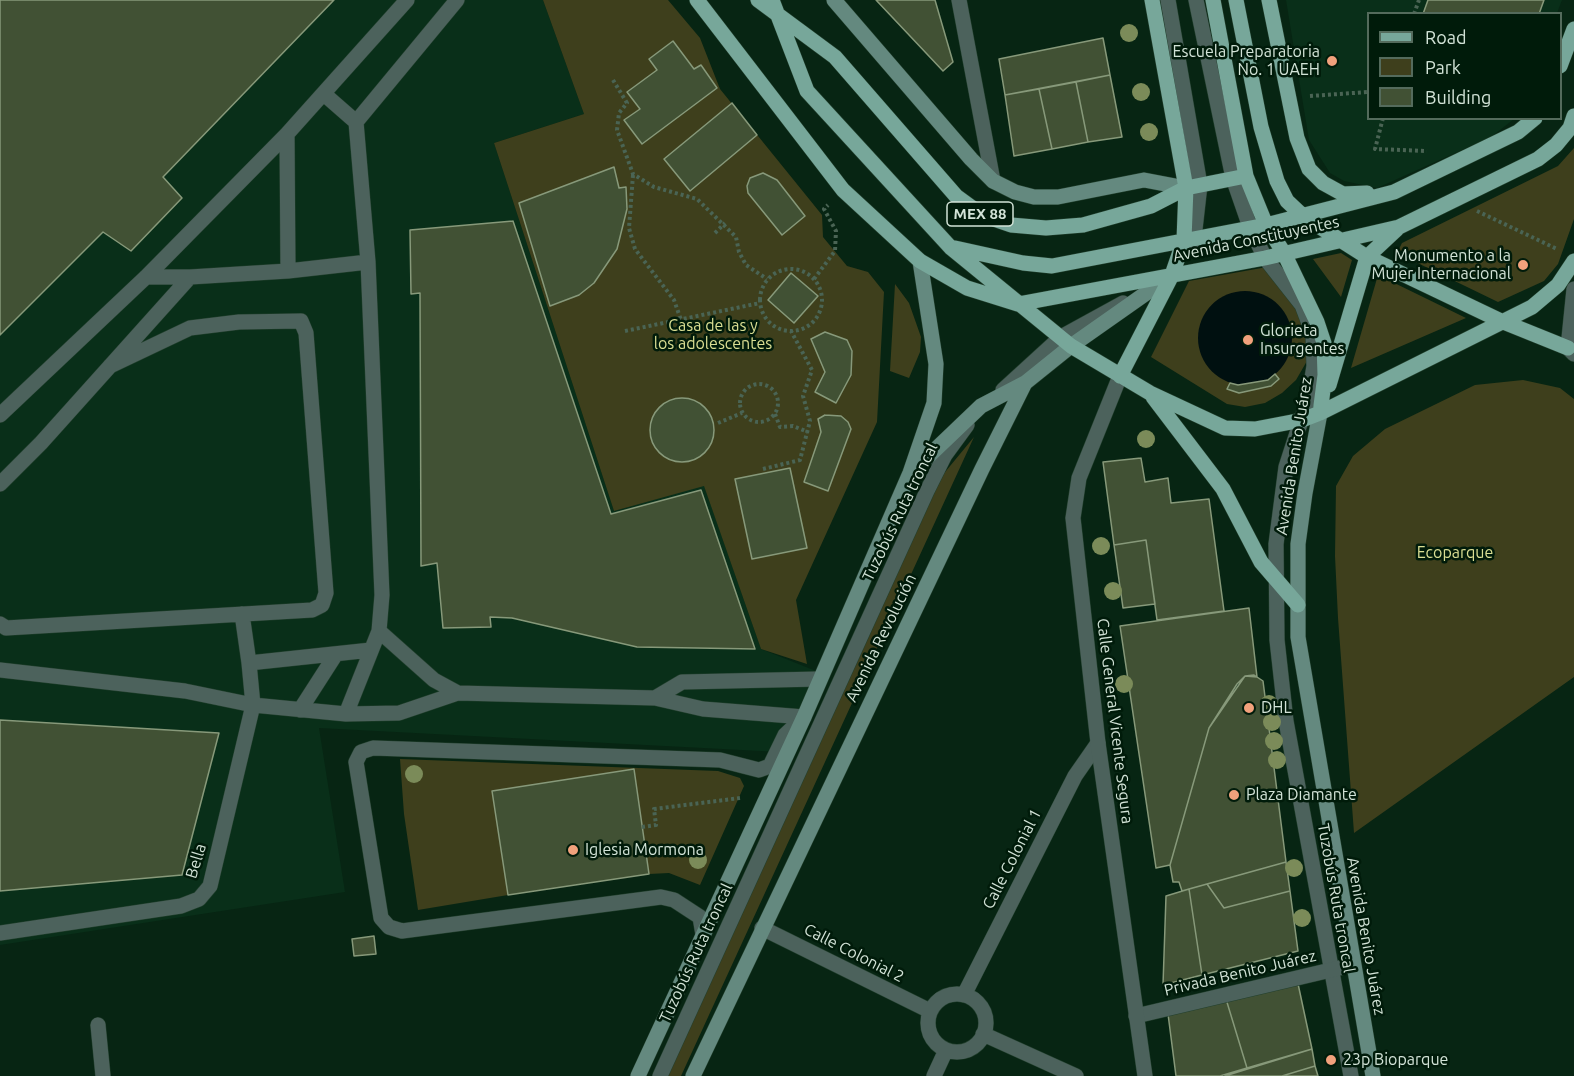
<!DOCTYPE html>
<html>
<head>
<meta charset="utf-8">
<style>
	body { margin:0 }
	#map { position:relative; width:1574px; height:1076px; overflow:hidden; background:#072513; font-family:Ubuntu,sans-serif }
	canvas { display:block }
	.legend { position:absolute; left:1367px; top:12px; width:195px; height:108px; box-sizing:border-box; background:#001b0a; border:2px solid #546b5c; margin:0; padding:8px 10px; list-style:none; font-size:18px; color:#d2e3d7 }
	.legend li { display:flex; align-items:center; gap:12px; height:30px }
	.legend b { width:30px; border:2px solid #546b5c }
</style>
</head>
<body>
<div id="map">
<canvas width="1574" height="1076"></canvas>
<ul class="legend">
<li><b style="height:8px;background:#77a79a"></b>Road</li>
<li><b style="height:16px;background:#3e3f1c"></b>Park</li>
<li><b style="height:16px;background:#415134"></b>Building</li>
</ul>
</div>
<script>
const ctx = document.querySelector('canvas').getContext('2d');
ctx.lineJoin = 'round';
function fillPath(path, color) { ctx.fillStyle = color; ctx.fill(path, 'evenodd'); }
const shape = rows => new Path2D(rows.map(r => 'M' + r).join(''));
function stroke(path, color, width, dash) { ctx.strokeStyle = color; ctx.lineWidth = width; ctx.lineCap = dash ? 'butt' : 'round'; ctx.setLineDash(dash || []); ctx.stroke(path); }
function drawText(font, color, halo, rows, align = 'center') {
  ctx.font = font + ' Ubuntu,sans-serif'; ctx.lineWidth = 5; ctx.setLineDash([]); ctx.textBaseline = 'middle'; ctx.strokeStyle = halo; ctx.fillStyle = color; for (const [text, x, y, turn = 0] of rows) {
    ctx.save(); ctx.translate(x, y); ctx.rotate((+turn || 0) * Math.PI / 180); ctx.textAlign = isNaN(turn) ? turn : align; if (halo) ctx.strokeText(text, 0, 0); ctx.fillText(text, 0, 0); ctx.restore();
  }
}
fillPath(shape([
	[0,0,543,0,584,114,494,143,614,511,704,485,761,649,816,671,780,752,319,728,345,892,0,945],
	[1286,0,1562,0,1557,13,1368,14,1368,118,1514,119,1491,137,1377,188,1344,181,1330,173,1309,140]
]), '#092f19');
fillPath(shape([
	[543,0,668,0,700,38,720,89,822,215,823,237,847,266,868,272,884,292,877,422,796,600,807,664,761,649,704,486,614,511,494,143,584,114],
	[1574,148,1574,219,1558,264,1544,281,1498,302,1397,253,1402,243,1558,166],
	[1341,253,1352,260,1341,297,1313,259],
	[1267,267,1306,323,1307,361,1296,380,1282,393,1265,403,1245,407,1227,404,1151,357,1189,281],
	[1378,275,1466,318,1351,368],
	[895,284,909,303,921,337,920,352,909,378,890,371],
	[1523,380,1560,388,1574,399,1574,677,1354,833,1338,618,1335,556,1336,486,1353,456,1385,429,1475,385],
	[974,437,681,1076,665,1076,936,483],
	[400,759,718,771,740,778,744,786,700,885,669,873,649,874,634,769,493,791,508,895,418,910,404,814]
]), '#3e3f1c');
fillPath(shape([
	'1198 338a47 47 0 1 1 94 0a47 47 0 1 1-94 0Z'
]), '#001010');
const building = shape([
	[0,0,334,0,163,177,182,198,131,251,103,232,0,335,0,0],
	[876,0,935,0,953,62,943,71,876,0],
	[1428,0,1544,0,1539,14,1423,14,1428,0],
	[1103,38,1110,75,1005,95,999,59,1103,38],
	[673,41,694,69,701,65,717,88,642,144,624,120,640,109,627,92,657,70,649,59,673,41],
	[1110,75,1122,137,1088,142,1076,82,1110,75],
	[1076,82,1088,142,1052,149,1039,89,1076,82],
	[1039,89,1052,149,1014,156,1005,95,1039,89],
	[732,103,757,135,690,191,664,159,732,103],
	[614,167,619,188,626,187,627,209,617,249,594,283,579,295,550,306,519,203,614,167],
	[763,173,777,180,805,216,782,235,748,193,747,186,750,178,763,173],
	[513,221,611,514,701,490,755,649,637,647,512,618,490,617,491,627,443,628,437,563,421,566,420,293,411,294,410,230,513,221],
	[791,273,818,296,794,323,768,300,791,273],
	[825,332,847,340,852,351,851,375,836,403,815,392,825,372,811,339,825,332],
	[1275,374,1279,379,1271,386,1239,393,1227,389,1230,383,1238,385,1268,380,1275,374],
	'650 430a32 32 0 1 1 64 0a32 32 0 1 1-64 0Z',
	[825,415,841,416,848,422,851,429,828,491,804,482,821,432,818,419,825,415],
	[1141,458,1145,482,1168,478,1171,503,1209,499,1224,611,1157,620,1146,540,1114,545,1103,462,1141,458],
	[790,468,807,548,752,559,735,479,790,468],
	[1146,540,1155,604,1123,608,1114,545,1146,540],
	[1249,608,1257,677,1245,676,1209,728,1170,865,1156,868,1120,626,1249,608],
	[1254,675,1263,681,1286,862,1182,891,1179,882,1173,882,1170,865,1209,728,1237,684,1245,676,1254,675],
	[0,720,219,733,182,875,0,891,0,720],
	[634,769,649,874,508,895,492,791,634,769],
	[1286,862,1290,891,1224,908,1207,884,1286,862],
	[1207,884,1224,908,1290,891,1298,951,1202,975,1189,889,1207,884],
	[1189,889,1202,975,1163,985,1166,896,1189,889],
	[374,936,376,954,354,956,352,939,374,936],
	[1297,979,1312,1049,1247,1068,1226,999,1297,979],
	[1226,999,1247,1068,1220,1076,1176,1076,1168,1014,1226,999],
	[1312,1049,1315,1066,1282,1076,1225,1076,1312,1049],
	[1315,1066,1318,1076,1282,1076,1315,1066]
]);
fillPath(building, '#415134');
stroke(building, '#87997a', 1.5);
const service = shape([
	[1168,0,1200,185,1194,238,1188,249],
	[1196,0,1233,178,1250,227,1265,258,1302,305,1313,334,1314,366,1309,396,1286,467,1276,544,1277,640,1286,721,1351,1076],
	[324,94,356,122,368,262,382,595,379,631,346,714],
	[356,122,457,0],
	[287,134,288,271],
	[146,277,190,277,288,271,368,262],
	[1003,390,1061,337,1123,303],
	[0,415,146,277,287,134,407,0],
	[0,484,41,443,190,277],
	[242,614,249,663,371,650],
	[0,624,6,628,312,610,322,605,326,593,306,333,301,321,239,322,190,328,110,366],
	[379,631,434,680,458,693],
	[0,670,185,691,253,705,346,714,399,713,458,693,655,698,703,709,804,717],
	[655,698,682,682,819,679],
	[300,710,336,654],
	[0,933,181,906,199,899,210,886,253,705,249,663],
	[703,935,700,917,674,900,661,897,402,931,389,927,381,918,356,762,361,752,373,748,720,760,759,770,770,766,785,735,804,717],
	[660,1076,927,491,945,455,967,425]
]);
const minor = shape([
	[959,0,993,181],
	[1574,289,1568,348,1574,354],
	[762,928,930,1011],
	'928 1023a29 29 0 1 1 58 0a29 29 0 1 1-58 0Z',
	[964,995,1075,776,1098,743],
	[1136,1016,1352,965],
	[98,1025,103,1076],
	[983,1034,1076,1076],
	[934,1076,946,1050]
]);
const tertiary = shape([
	[1120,376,1079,478,1073,518,1098,743,1145,1076]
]);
const secondary = shape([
	[834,0,971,159,993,181,1015,192,1034,197,1058,197,1144,180,1186,188],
	[1320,413,1305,493,1298,544,1298,637,1373,1076],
	[913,471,981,406,1025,383],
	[638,1076,804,717,910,473,934,403,936,364,920,261],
	[693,1076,982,469,1025,383,1071,346,1172,275]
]);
const primary = shape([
	[697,0,843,190,920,261,967,288,1018,304,1265,258,1399,227,1538,159,1556,145,1570,128,1574,116],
	[758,0,835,57,956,196,982,215,1011,225,1046,228,1083,225,1151,206,1186,188,1246,176],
	[772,0,807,91,951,248,1071,346,1150,393,1225,428,1255,429,1302,420,1320,413,1532,307,1558,285,1574,261],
	[1213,0,1246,176,1266,225,1284,253,1317,322,1324,343,1325,375,1320,413],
	[1236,0,1261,127,1277,181,1287,201,1304,217,1367,257,1501,321,1568,348],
	[1269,0,1297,138,1309,169,1323,183,1343,194,1367,193],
	[1560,66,1574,29],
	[955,248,1023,263,1052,266,1266,225,1394,192,1518,132,1535,118],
	[1120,376,1172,275,1184,240,1186,188,1152,0],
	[1329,385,1367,257,1397,229],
	[1153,397,1223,489,1261,562,1298,605]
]);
stroke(service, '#23402e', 16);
stroke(minor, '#23402e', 16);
stroke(tertiary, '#23402e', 16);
stroke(secondary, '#23402e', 16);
stroke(primary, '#23402e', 16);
stroke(shape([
	[1414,14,1419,0],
	[613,80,627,103,619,113,617,130,633,174,654,187,697,199,736,237,739,252,746,265,767,279],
	[1310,96,1368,92],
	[1383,118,1375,149,1427,151],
	[633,175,629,228,635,249,674,300,681,320],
	[1477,211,1557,249],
	[715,233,725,223],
	'760 300a31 31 0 1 1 62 0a31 31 0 1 1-62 0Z',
	[814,279,835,251,836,231,824,209,828,205],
	[625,331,760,303],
	'740 403a19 19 0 1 1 38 0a19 19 0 1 1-38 0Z',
	[775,414,780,427,793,426,808,432],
	[718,423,742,413],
	[763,469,800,460,810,421,803,396,812,370,791,331],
	[642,827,656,825,654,809,740,798]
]), '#4a6454', 4, [3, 3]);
stroke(service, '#4c625c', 15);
stroke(minor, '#4c625c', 15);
stroke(tertiary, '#4c625c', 15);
stroke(secondary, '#64897f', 15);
stroke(primary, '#77a79a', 15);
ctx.fillStyle = '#7b8b59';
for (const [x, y] of [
	[1129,33],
	[1141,92],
	[1149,132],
	[1146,439],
	[1101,546],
	[1113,591],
	[1124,684],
	[1269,704],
	[1272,722],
	[1274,741],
	[1277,760],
	[414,774],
	[698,860],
	[1294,868],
	[1302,918]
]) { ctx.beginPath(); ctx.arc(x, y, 9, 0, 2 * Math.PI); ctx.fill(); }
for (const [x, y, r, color] of [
	[1332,61,6,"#f1a17c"],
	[1523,265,6,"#f1a17c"],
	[1248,340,6,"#f1a17c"],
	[1249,708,6,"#f1a17c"],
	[1234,795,6,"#f1a17c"],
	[573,850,6,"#f1a17c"],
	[1331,1060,6,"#f1a17c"]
]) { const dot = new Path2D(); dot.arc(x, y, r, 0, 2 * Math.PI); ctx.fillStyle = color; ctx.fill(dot); stroke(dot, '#001b0a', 2); }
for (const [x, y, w] of [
	[980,214,66]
]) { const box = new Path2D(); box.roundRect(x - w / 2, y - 12, w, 24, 4.5); ctx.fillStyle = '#001b0a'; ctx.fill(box); stroke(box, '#d2e3d7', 1.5); }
drawText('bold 15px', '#d2e3d7', null, [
	["MEX 88",980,214]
]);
drawText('16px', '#d2e3d7', '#001b0a', [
	["Escuela Preparatoria",1320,52,"right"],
	["No. 1 UAEH",1320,70,"right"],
	["Monumento a la",1511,256,"right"],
	["Mujer Internacional",1511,274,"right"],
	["Glorieta",1260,331],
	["Insurgentes",1260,349],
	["DHL",1261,708],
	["Plaza Diamante",1246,795],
	["Iglesia Mormona",585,850],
	["23p Bioparque",1343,1060]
], 'left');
drawText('16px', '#d2e3d7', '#001b0a', [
	["Avenida Constituyentes",1256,239,-12],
	["Avenida Benito Juárez",1294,456,-81],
	["Tuzobús Ruta troncal",900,512,-64],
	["Avenida Revolución",881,638,-64],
	["Calle General Vicente Segura",1115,721,83],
	["Calle Colonial 1",1012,859,-63],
	["Bella",196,861,-73],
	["Tuzobús Ruta troncal",1336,898,80],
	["Avenida Benito Juárez",1366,936,80],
	["Tuzobús Ruta troncal",696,953,-65],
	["Calle Colonial 2",854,953,27],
	["Privada Benito Juárez",1240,973,-13]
]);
drawText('16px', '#dade93', '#001b0a', [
	["Casa de las y",713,326],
	["los adolescentes",713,344],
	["Ecoparque",1455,553]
]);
</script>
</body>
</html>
